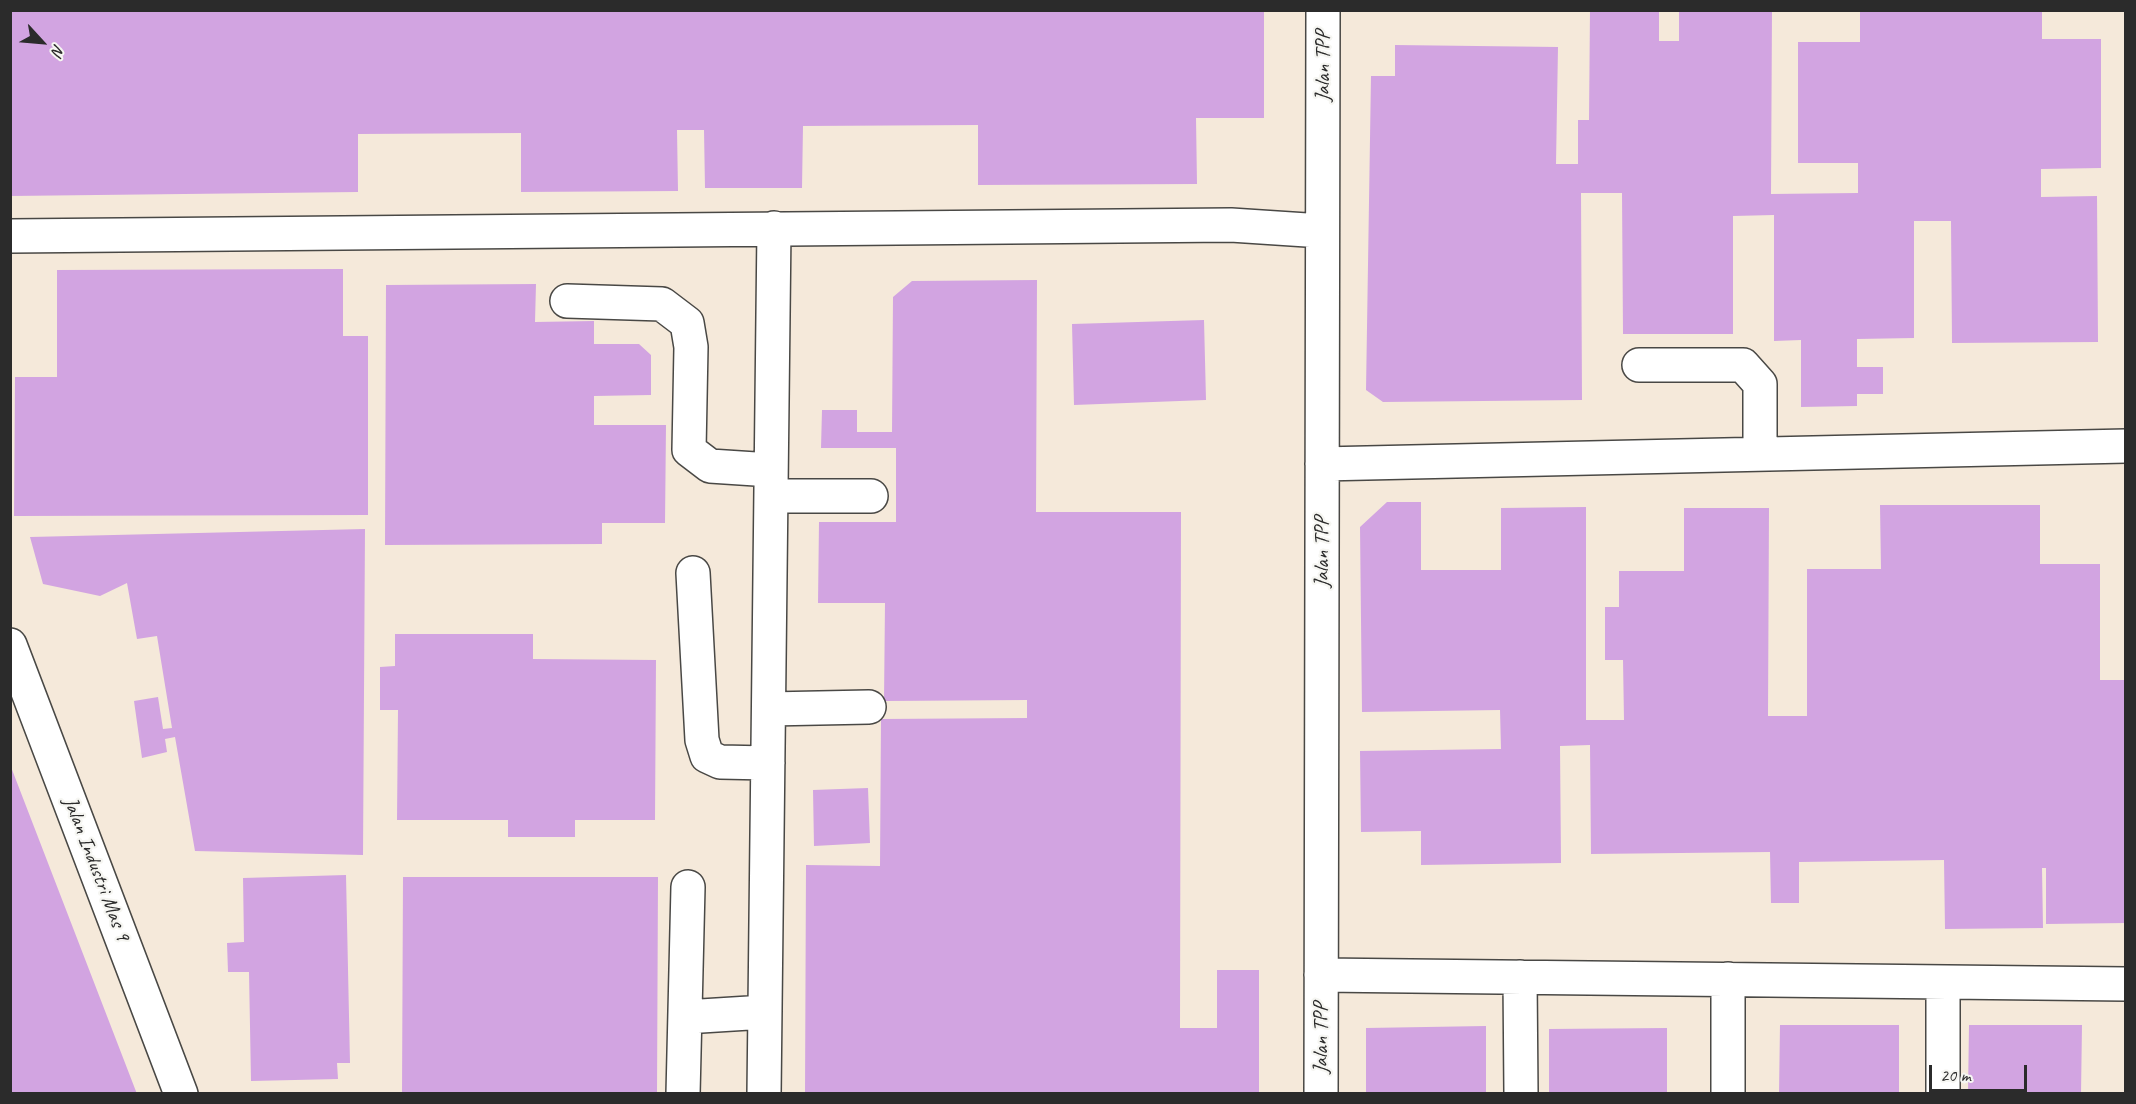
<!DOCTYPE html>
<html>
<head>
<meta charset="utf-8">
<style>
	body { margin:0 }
	#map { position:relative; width:2136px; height:1104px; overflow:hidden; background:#f5e9da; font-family:Caveat,sans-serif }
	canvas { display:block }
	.frame { position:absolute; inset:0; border:12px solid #2b2b2b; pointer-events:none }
	.north { position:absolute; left:12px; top:12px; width:60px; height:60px; -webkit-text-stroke:4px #f6f6f2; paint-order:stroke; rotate:116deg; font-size:16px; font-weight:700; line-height:24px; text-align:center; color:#2b2b2b }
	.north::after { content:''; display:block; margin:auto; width:21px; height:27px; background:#2b2b2b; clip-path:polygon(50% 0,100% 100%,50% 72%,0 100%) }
	.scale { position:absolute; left:1929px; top:1065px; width:98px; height:27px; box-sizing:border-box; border:3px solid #2b2b2b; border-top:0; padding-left:8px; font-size:18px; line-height:21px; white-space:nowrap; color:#2b2b2b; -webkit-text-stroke:4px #f6f6f2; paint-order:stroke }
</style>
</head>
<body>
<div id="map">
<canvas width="2136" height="1104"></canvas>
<div class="frame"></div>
<div class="north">N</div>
<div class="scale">20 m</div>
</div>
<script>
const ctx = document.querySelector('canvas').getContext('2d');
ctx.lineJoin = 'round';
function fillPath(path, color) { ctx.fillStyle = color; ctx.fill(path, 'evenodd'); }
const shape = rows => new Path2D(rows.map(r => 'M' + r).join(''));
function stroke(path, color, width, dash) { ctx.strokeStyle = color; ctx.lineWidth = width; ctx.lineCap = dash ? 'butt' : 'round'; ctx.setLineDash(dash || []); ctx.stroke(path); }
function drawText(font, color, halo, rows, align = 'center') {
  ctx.font = font + ' Caveat,sans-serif'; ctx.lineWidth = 4.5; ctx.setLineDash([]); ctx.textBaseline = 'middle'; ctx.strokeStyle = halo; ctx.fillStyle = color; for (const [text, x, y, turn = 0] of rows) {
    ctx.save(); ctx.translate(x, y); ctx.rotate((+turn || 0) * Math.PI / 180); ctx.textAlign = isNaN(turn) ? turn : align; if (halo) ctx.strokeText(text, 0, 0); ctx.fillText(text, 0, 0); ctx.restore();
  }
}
fillPath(shape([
	[10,10,1264,10,1264,118,1196,118,1197,184,978,185,978,125,803,126,802,188,705,188,704,130,677,130,678,191,521,192,521,133,358,134,358,192,10,196],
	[1590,10,1659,10,1659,41,1679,41,1679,10,1772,10,1771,194,1858,193,1858,163,1798,163,1798,42,1860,42,1860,10,2042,10,2042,39,2101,39,2101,168,2041,169,2041,197,2097,196,2098,342,1952,343,1951,221,1914,221,1914,338,1857,339,1857,367,1883,367,1883,394,1857,394,1857,406,1801,407,1801,340,1774,341,1774,215,1733,216,1733,334,1623,334,1622,193,1581,193,1582,400,1383,402,1366,390,1371,76,1395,76,1395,45,1558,47,1556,164,1578,164,1578,120,1589,120],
	[343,269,343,336,368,336,368,515,14,516,15,377,57,377,57,270],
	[1037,280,1036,512,1181,512,1180,1028,1217,1028,1217,970,1259,970,1259,1094,805,1094,806,865,880,866,881,719,1027,718,1027,700,884,701,885,603,818,603,819,522,896,522,896,448,821,448,822,410,857,410,857,432,892,432,893,297,912,281],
	[536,284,535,322,594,321,594,344,639,344,651,355,651,395,594,396,594,425,666,425,665,523,602,523,602,544,385,545,386,285],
	[1204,320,1206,400,1074,405,1072,324],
	[1387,502,1421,502,1421,570,1501,570,1501,508,1586,507,1586,720,1624,720,1623,660,1605,660,1605,607,1619,607,1619,571,1684,571,1684,508,1769,508,1768,716,1807,716,1807,569,1881,569,1880,505,2040,505,2040,564,2100,564,2100,680,2126,680,2126,923,2046,924,2046,868,2042,868,2043,928,1945,929,1944,860,1799,862,1799,903,1771,903,1770,852,1591,854,1590,745,1560,746,1561,863,1421,865,1421,831,1361,832,1360,751,1501,749,1500,710,1362,712,1360,527],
	[365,529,363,855,195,851,175,737,165,739,167,752,142,758,134,701,158,697,163,729,172,728,157,636,137,639,127,583,100,596,43,584,30,537],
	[395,634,533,634,533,659,656,660,655,820,575,820,575,837,508,837,508,820,397,820,398,710,380,710,380,667,395,666],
	[10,767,11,767,137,1094,10,1094],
	[868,788,870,843,814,846,813,790],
	[346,875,350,1063,337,1063,338,1079,251,1081,249,972,228,972,227,943,244,942,243,878],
	[403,877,658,877,657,1094,402,1094],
	[1780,1025,1899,1025,1899,1094,1779,1094],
	[1969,1025,2082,1025,2081,1094,1968,1094],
	[1486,1026,1486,1094,1366,1094,1366,1028],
	[1667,1028,1667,1094,1549,1094,1549,1029]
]), '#d2a4e1');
const minor = shape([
	[10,236,1231,225,1322,231],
	[567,301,662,304,687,323,691,347,689,450,710,466,771,470],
	[1639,365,1743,365,1760,384,1760,454],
	[1322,464,2126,446],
	[771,496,871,496],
	[693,573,702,740,707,756,720,762,768,763],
	[10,645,181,1094],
	[769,709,869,707],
	[1321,975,2126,984],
	[1520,977,1521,1094],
	[1728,979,1728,1094],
	[685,1017,765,1012],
	[683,1094,688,887],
	[764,1094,774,228],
	[1321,1094,1323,10],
	[1943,1094,1943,982]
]);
stroke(minor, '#494845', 36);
stroke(minor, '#fff', 33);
drawText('21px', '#2b2b2b', '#f6f6f2', [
	["Jalan TPP",1323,66,-90],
	["Jalan TPP",1322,552,-90],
	["Jalan Industri Mas 9",96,869,69],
	["Jalan TPP",1321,1038,-90]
]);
</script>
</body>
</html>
